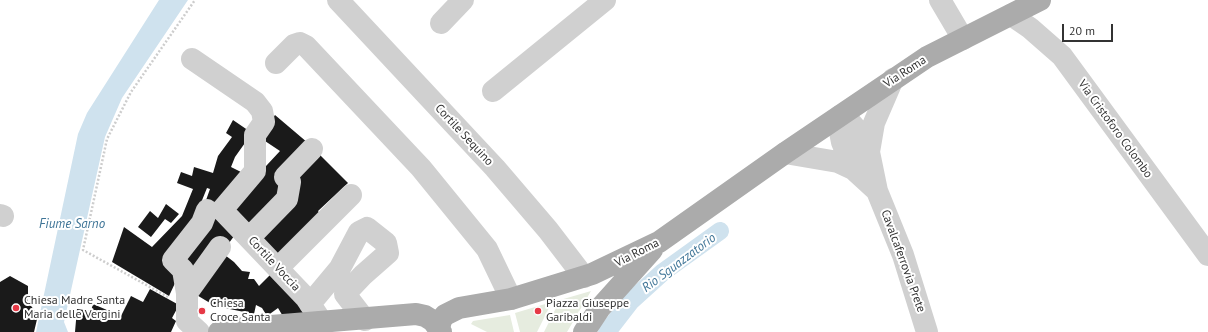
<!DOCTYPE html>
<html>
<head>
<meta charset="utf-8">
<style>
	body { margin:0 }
	#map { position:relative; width:1208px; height:332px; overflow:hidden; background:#fff; font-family:"PT Sans",sans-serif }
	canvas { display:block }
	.scale { position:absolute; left:1062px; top:24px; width:51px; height:18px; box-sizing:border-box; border:2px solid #333; border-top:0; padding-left:5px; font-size:12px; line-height:14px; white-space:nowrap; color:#333; -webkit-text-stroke:3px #fff; paint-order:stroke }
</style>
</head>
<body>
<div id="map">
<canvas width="1208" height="332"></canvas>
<div class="scale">20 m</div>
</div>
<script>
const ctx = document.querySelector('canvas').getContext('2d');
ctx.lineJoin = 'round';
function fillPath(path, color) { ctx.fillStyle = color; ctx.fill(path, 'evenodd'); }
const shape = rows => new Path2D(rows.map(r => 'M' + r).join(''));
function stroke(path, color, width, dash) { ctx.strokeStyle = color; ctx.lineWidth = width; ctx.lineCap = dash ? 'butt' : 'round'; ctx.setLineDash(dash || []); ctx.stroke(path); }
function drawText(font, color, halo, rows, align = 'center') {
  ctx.font = font + ' "PT Sans",sans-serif'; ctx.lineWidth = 4; ctx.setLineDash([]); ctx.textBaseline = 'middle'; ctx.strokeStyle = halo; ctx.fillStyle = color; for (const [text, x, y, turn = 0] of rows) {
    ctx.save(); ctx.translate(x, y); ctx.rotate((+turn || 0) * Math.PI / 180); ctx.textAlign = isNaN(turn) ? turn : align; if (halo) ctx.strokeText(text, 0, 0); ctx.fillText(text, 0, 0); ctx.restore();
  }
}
fillPath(shape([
	[591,291,567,332,544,332,560,300],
	[552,302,537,332,520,332,515,313],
	[510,315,514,332,487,332,471,324,473,321]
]), '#e6ecdf');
fillPath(shape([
	[159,0,188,0,122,98,105,137,64,322,68,332,36,332,78,134,87,113]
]), '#cfe2ee');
stroke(shape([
	[607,332,631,301,663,272,720,231]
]), '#cfe2ee', 18);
fillPath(shape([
	[275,115,308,143,287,183,249,232,227,208,280,151,259,137],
	[233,120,252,133,235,157,231,167,245,174,217,213,205,203,210,189,207,188,192,225,176,281,169,296,112,262,124,227,152,247,182,216,193,189,177,183,181,172,192,176,194,167,213,173,218,156,232,137,226,133],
	[317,152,348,183,318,211,322,217,278,263,255,237],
	[166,204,179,214,171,223,165,219,151,237,138,227,150,211,158,218],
	[214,215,237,232,229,243,196,272,178,261],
	[221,252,234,262,242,271,250,272,248,279,254,279,259,286,275,270,308,312,284,318,278,308,267,316,262,308,256,305,254,314,215,306,195,294],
	[10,276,28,286,28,302,38,315,34,332,0,332,0,282],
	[150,289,179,305,172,318,176,321,171,332,75,332,77,309,91,311,93,304,121,316,131,296,143,302]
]), '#1a1a1a');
stroke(shape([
	[168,297,83,250,107,139,131,92,195,0]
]), '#cdcdcd', 2.5, [2, 2]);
stroke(shape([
	[338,0,495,168,548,230,584,277],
	[940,0,963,39],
	[1011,15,1030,28,1062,56,1208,255],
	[441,23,463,0],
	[192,59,255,102,262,111,264,122,255,135,255,171,222,210,306,298,322,322],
	[276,63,294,45,300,43,306,46,421,168,487,249,511,299],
	[493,91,605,0],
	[840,116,851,123,857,130,869,152,877,191,903,255,927,332],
	[840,116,840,132,842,142,853,169],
	[869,152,874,123,893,79],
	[785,153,838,162,853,169,877,191],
	[0,215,3,216],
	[249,238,287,199,290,182,285,177,312,149],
	[278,268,351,195],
	[187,293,183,270,173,260,202,223,207,210],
	[310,304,340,268,359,232,367,228,386,243,388,253,363,275,345,294,365,320],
	[199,332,187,321,187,293,220,247]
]), '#d0d0d0', 22);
stroke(shape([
	[439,329,441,320,445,315,459,308,511,299,592,274,659,242,785,153,927,57,1040,0],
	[219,332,235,329,416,314,425,316,433,321,441,332],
	[584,332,600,308,652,250]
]), '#ababab', 22);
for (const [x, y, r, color] of [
	[16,308,4,"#e63946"],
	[202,311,4,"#e63946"],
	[538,311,4,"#e63946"]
]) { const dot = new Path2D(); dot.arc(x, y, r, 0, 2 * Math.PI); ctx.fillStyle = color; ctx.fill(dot); stroke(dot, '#fff', 1.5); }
drawText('12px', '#333', '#fff', [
	["Via Roma",905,72,-33],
	["Via Cristoforo Colombo",1115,129,54],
	["Cortile Sequino",464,135,47],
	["Via Roma",637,253,-27],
	["Cavalcaferrovia Prete",903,261,70],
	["Cortile Voccia",274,264,47]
]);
drawText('12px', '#333', '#fff', [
	["Chiesa Madre Santa",24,301],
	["Maria delle Vergini",24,315],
	["Chiesa",210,304],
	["Croce Santa",210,318],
	["Piazza Giuseppe",546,304],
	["Garibaldi",546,318]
], 'left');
drawText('italic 13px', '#3f7597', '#fff', [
	["Fiume Sarno",72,224],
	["Rio Sguazzatorio",679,263,-37]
]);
</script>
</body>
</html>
